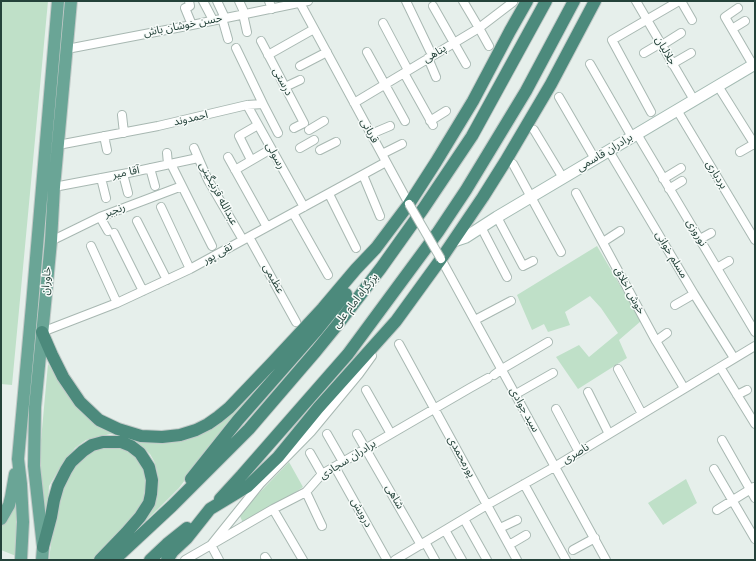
<!DOCTYPE html>
<html>
<head>
<meta charset="utf-8">
<style>
	body { margin:0 }
	#map { position:relative; width:756px; height:561px; overflow:hidden; background:#e6efeb; font-family:"Nunito Sans",sans-serif }
	canvas { display:block }
	.frame { position:absolute; inset:0; border:2px solid #24423a; pointer-events:none }
</style>
</head>
<body>
<div id="map">
<canvas width="756" height="561"></canvas>
<div class="frame"></div>
</div>
<script>
const ctx = document.querySelector('canvas').getContext('2d');
ctx.lineJoin = 'round';
function fillPath(path, color) { ctx.fillStyle = color; ctx.fill(path, 'evenodd'); }
const shape = rows => new Path2D(rows.map(r => 'M' + r).join(''));
function stroke(path, color, width, dash) { ctx.strokeStyle = color; ctx.lineWidth = width; ctx.lineCap = dash ? 'butt' : 'round'; ctx.setLineDash(dash || []); ctx.stroke(path); }
function drawText(font, color, halo, rows, align = 'center') {
  ctx.font = font + ' "Nunito Sans","Noto Sans Arabic",sans-serif'; ctx.lineWidth = 3; ctx.setLineDash([]); ctx.textBaseline = 'middle'; ctx.strokeStyle = halo; ctx.fillStyle = color; for (const [text, x, y, turn = 0] of rows) {
    ctx.save(); ctx.translate(x, y); ctx.rotate((+turn || 0) * Math.PI / 180); ctx.textAlign = isNaN(turn) ? turn : align; if (halo) ctx.strokeText(text, 0, 0); ctx.fillText(text, 0, 0); ctx.restore();
  }
}
fillPath(shape([
	[1,1,48,1,12,385,1,384],
	[597,246,641,321,619,340,627,358,578,389,556,357,579,345,589,357,618,333,601,308,590,296,565,312,570,325,548,332,544,324,532,330,517,295],
	[310,327,202,457,179,488,158,509,115,551,155,502,158,494,158,484,157,471,154,461,150,454,136,441,124,436,110,434,86,440,75,448,60,468,49,486,47,521,40,479,39,462,48,364,78,405,127,435,197,433],
	[93,447,122,447,136,457,147,475,144,503,96,560,49,560,55,512,67,474],
	[289,462,303,487,287,498,243,523,239,514],
	[17,478,18,517,16,556,1,550,1,527,8,519],
	[686,479,697,503,663,525,648,503]
]), '#bfe0c8');
const minor = shape([
	[189,1,190,6,185,8,192,25],
	[203,1,213,20],
	[217,1,225,18],
	[239,1,245,14],
	[269,1,272,9],
	[299,1,409,204],
	[406,1,430,51],
	[463,1,479,28,489,46],
	[636,1,694,100],
	[681,1,692,20],
	[433,6,466,64],
	[738,8,725,17,753,65],
	[243,14,247,32],
	[222,18,228,39],
	[383,23,408,70],
	[732,29,745,21],
	[261,41,304,123,294,128],
	[662,45,681,33],
	[67,49,192,25,308,1],
	[367,52,405,121],
	[644,53,661,43],
	[268,55,314,29],
	[428,58,436,77],
	[590,64,632,137],
	[672,64,691,53],
	[300,66,327,52],
	[404,73,433,125],
	[718,86,755,145],
	[285,87,300,80],
	[559,97,595,159],
	[354,103,479,28,513,2],
	[263,104,278,133],
	[247,105,304,207],
	[677,110,755,240],
	[651,112,612,40,679,1],
	[122,115,124,133],
	[430,121,446,111],
	[309,130,324,121],
	[534,130,563,178],
	[371,134,390,126],
	[637,134,755,332],
	[104,136,107,150],
	[58,145,158,126,247,105,263,104,236,48],
	[194,148,208,180,243,240],
	[300,148,314,140],
	[320,150,336,142],
	[609,151,694,294,734,358],
	[740,152,754,144],
	[167,153,168,164],
	[382,154,402,144],
	[228,157,267,227],
	[251,160,239,136,258,125],
	[171,164,212,246],
	[513,164,561,252],
	[150,168,155,186],
	[235,170,271,149],
	[123,174,128,193],
	[363,175,380,216],
	[101,178,106,198],
	[663,179,681,168],
	[54,187,128,173,198,158],
	[669,189,682,181],
	[576,193,656,341,684,388],
	[329,194,356,248],
	[161,207,190,269],
	[293,213,328,275],
	[100,217,108,231],
	[497,217,523,266,533,261],
	[137,221,167,280],
	[481,227,507,277],
	[114,233,143,291],
	[249,237,296,322],
	[700,239,711,233],
	[51,241,100,217,182,186],
	[603,242,620,231],
	[91,246,117,303],
	[441,259,606,560],
	[717,268,729,261],
	[675,305,694,294],
	[475,320,511,301],
	[42,332,117,303,190,269,386,162],
	[656,341,667,333],
	[399,344,517,560],
	[720,367,755,424],
	[618,369,642,414],
	[494,375,502,369,548,342],
	[366,390,391,434],
	[588,392,609,434],
	[516,394,553,373],
	[737,395,747,390],
	[556,409,579,452],
	[327,434,343,462],
	[357,434,421,545],
	[722,440,755,498],
	[310,453,322,474],
	[335,467,387,560],
	[714,469,755,539],
	[524,484,566,560],
	[306,492,322,526],
	[273,509,303,560],
	[717,510,754,487],
	[464,519,487,560],
	[500,528,517,520],
	[445,530,462,560],
	[425,542,435,560],
	[509,545,526,535],
	[573,550,595,538],
	[265,557,267,560],
	[185,560,211,545,260,484,311,432,359,374,372,356],
	[219,560,211,545,273,509,306,492,322,474,470,388,488,378],
	[395,560,487,505,556,466,755,346]
]);
const secondary = shape([
	[454,241,466,237,497,217,755,64]
]);
const primary = shape([
	[1,519,9,505,11,497,15,474],
	[21,560,23,522,21,484,18,459,32,305,58,1],
	[42,560,43,547,34,466,35,407,46,294,51,241,54,187,71,1]
]);
const trunk = shape([
	[42,332,52,355,63,377,80,402,99,420,118,429,141,436,162,437,180,435,196,430,208,424,218,417,229,408,272,363,323,308,356,269,376,248,409,204,436,162,473,101,510,31,527,1],
	[191,479,238,420,317,330,346,294],
	[220,499,242,475,348,354,438,232,466,190,526,91,574,1],
	[43,547,51,517,54,500,58,486,66,470,71,462,83,451,92,445,103,442,121,442,131,446,140,453,149,467,152,480,151,494,149,503,140,517,126,533,100,560],
	[114,560,172,506,249,429,316,351,338,324,381,268,423,209,472,136,546,1],
	[150,560,167,544,187,528],
	[167,560,173,551,187,538,210,509,248,486,278,457,318,408,396,321,441,259,483,197,505,162,551,84,595,1]
]);
stroke(minor, '#a8b8b2', 10);
stroke(secondary, '#a4bbb3', 13);
stroke(primary, '#c2cac8', 14);
stroke(trunk, '#c2cac8', 14);
stroke(minor, '#fff', 8);
stroke(secondary, '#fff', 11);
stroke(primary, '#6aa596', 12);
stroke(trunk, '#4c8a7c', 12);
const minorBridge = shape([
	[409,204,441,259]
]);
stroke(minorBridge, '#a8b8b2', 10, []);
stroke(minorBridge, '#fff', 8);
drawText('11px', '#24423a', '#f7fbf9', [
	["حسن خوشان باش",183,26,-11],
	["جلالیان",665,51,60],
	["پناهی",435,54,-31],
	["درستی",282,82,62],
	["احمدوند",191,119,-13],
	["قربانی",369,131,62],
	["برادران قاسمی",605,153,-31],
	["رسولی",275,156,61],
	["آقا میر",126,173,-11],
	["بردباری",716,175,59],
	["عبدالله قرنیگینی",218,194,62],
	["رنجبر",115,211,-21],
	["نوروزی",696,233,59],
	["تقی پور",218,254,-29],
	["مسلم خوانی",671,255,59],
	["عظیمی",273,279,61],
	["خاوران",47,281,-85],
	["خوش اخلاق",629,291,61],
	["بزرگراه امام علی",356,301,-52],
	["سید جوادی",524,410,61],
	["ناصری",576,454,-31],
	["پورمحمدی",461,457,61],
	["برادران سجادی",348,460,-32],
	["شاهی",394,497,60],
	["درویش",361,513,61]
]);
</script>
</body>
</html>
